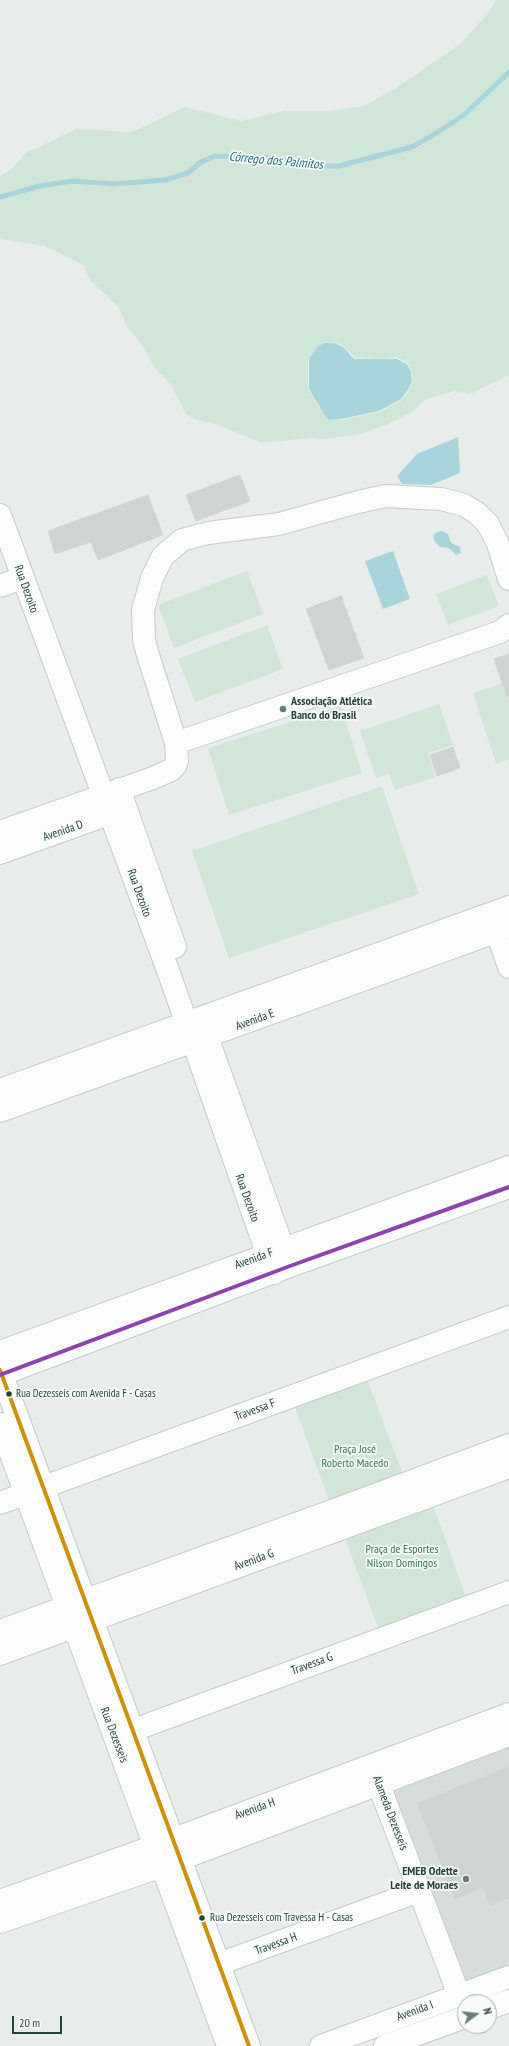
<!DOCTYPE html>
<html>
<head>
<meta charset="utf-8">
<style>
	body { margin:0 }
	#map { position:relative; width:509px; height:2046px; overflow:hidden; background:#e8edeb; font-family:"PT Sans Narrow",sans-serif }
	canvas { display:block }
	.north { position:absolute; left:457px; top:1994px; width:40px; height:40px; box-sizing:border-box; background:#f7fbf9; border:1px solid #a3b1ad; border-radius:50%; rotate:75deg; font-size:11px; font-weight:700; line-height:16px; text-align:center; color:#24423a }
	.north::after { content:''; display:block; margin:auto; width:14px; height:18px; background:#697e78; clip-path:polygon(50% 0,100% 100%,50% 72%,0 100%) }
	.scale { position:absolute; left:12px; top:2016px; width:50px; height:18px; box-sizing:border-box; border:2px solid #24423a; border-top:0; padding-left:5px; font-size:12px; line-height:14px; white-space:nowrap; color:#24423a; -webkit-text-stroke:3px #f7fbf9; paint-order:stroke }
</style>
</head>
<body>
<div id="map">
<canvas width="509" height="2046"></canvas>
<div class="north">N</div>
<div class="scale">20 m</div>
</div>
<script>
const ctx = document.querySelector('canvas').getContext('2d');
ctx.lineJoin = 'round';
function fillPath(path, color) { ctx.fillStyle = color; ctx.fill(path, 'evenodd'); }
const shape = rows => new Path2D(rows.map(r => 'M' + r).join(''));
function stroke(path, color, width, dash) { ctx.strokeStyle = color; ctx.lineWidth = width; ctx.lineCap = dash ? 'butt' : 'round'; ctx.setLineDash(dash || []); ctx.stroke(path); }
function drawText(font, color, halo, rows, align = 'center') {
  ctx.font = font + ' "PT Sans Narrow",sans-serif'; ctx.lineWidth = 3.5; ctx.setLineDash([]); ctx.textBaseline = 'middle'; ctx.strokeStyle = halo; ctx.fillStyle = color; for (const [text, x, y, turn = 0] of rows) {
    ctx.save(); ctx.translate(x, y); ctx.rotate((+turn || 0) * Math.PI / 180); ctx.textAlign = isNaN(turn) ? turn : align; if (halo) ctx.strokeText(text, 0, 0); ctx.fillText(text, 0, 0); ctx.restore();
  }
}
fillPath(shape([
	[509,1746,509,1970,460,1987,390,1788]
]), '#d6dedb');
fillPath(shape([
	[496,0,509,0,509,375,470,394,455,391,426,399,412,412,393,422,361,434,326,439,310,438,262,443,213,423,199,421,186,414,171,385,155,368,140,342,127,327,119,308,90,280,83,265,45,246,0,239,0,176,11,170,26,152,36,149,76,129,132,132,185,107,241,121,284,111,329,111,364,106,396,88,460,44,487,15],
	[324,342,333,342,344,346,355,357,382,359,397,357,408,363,412,371,413,381,409,391,402,400,380,412,341,420,329,420,325,417,308,389,308,358,318,346],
	[247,571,263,614,174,648,158,605],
	[487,575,499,606,448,625,436,594],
	[267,625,283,669,195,702,178,659],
	[509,681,509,759,496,764,473,693],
	[439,704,453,745,428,753,435,777,395,790,389,774,376,778,360,731],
	[341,706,362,773,229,815,208,748],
	[382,786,419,894,229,958,192,851],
	[364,1371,406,1482,333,1511,291,1397],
	[430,1496,469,1606,382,1638,341,1528]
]), '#d1e6d8');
fillPath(shape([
	[324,343,334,343,343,347,354,359,397,359,407,364,411,372,412,381,408,390,401,399,379,411,341,419,329,420,325,416,309,389,309,358,318,346],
	[458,437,460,473,431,485,402,484,397,476,417,454],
	[442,531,448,534,450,541,453,544,460,547,461,553,456,555,449,548,440,547,435,542,433,536,437,532],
	[393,551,410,599,383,609,365,561]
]), '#a9d4db');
stroke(shape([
	[0,197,40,186,72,181,114,184,165,180,188,173,201,162,215,156,276,158,309,166,339,166,412,147,435,134,464,115,509,72]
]), '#a9d4db', 5);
const building = shape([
	[240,475,250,501,196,521,186,495,240,475],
	[148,495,163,535,98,560,91,542,55,554,48,531,148,495],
	[341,596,364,658,329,670,306,609,341,596],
	[509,654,509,697,507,697,494,659,509,654],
	[453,747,460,768,437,776,430,755,453,747],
	[509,1767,509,1898,490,1905,483,1887,455,1899,417,1803,509,1767]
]);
fillPath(building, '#cfd4d2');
stroke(building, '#d1d6d4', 1);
const minor = shape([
	[0,515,170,976,274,1273],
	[0,586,22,578],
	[176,743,500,632,509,625],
	[119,789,175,947],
	[0,832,153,778,171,770,175,766,177,761,176,743,148,655,144,640,143,610,152,578,163,556,182,540,208,533,279,524,358,502,385,496,441,499,464,505,477,513,488,524,498,544,509,579],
	[0,853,123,809],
	[492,918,509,967],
	[202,1023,288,1262],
	[0,1090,509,907],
	[0,1111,509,927],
	[0,1352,509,1167],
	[0,1370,249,2046],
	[0,1375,290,1266,509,1187],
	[0,1424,228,2046],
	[0,1503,509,1317],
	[0,1631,329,1512,509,1445],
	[0,1654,509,1467],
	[120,1735,509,1592],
	[374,1772,459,1995],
	[0,1901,155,1846,509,1714],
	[0,1922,162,1866,509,1735],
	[205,1969,419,1891],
	[489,2008,509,2001],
	[321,2046,509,1977],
	[385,2046,465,2017]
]);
stroke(minor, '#c5cac8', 24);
stroke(minor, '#fcfcfc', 22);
stroke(shape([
	[0,1370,249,2046]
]), '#cd920c', 4);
stroke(shape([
	[0,1375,290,1266,509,1187]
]), '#8e44ad', 4);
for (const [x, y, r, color] of [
	[283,709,4,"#697e78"],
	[9,1394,3.5,"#24423a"],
	[466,1879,4,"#697e78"],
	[202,1918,3.5,"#24423a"]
]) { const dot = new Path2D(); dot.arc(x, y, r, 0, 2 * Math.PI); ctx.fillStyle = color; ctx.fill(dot); stroke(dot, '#f7fbf9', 1.5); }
drawText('11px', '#24423a', '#f7fbf9', [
	["Rua Dezesseis com Avenida F - Casas",16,1394],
	["Rua Dezesseis com Travessa H - Casas",210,1918]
], 'left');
drawText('12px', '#24423a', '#f7fbf9', [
	["Rua Dezoito",26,589,70],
	["Avenida D",63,831,-19],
	["Rua Dezoito",139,893,70],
	["Avenida E",255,1020,-20],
	["Rua Dezoito",247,1198,70],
	["Avenida F",254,1259,-20],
	["Travessa F",255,1410,-20],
	["Avenida G",254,1560,-20],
	["Travessa G",312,1664,-20],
	["Rua Dezesseis",114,1735,69],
	["Avenida H",255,1809,-20],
	["Alameda Dezesseis",390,1813,69],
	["Travessa H",276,1944,-20],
	["Avenida I",415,2011,-20]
]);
drawText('bold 12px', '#24423a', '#f7fbf9', [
	["Associação Atlética",291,702],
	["Banco do Brasil",291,716],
	["EMEB Odette",458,1872,"right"],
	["Leite de Moraes",458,1886,"right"]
], 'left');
drawText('12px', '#2d7a4b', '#f7fbf9', [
	["Praça José",355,1450],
	["Roberto Macedo",355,1464],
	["Praça de Esportes",402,1550],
	["Nilson Domingos",402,1564]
]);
drawText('italic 13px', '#1c6f80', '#f7fbf9', [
	["Córrego dos Palmitos",276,161,5]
]);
</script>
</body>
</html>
